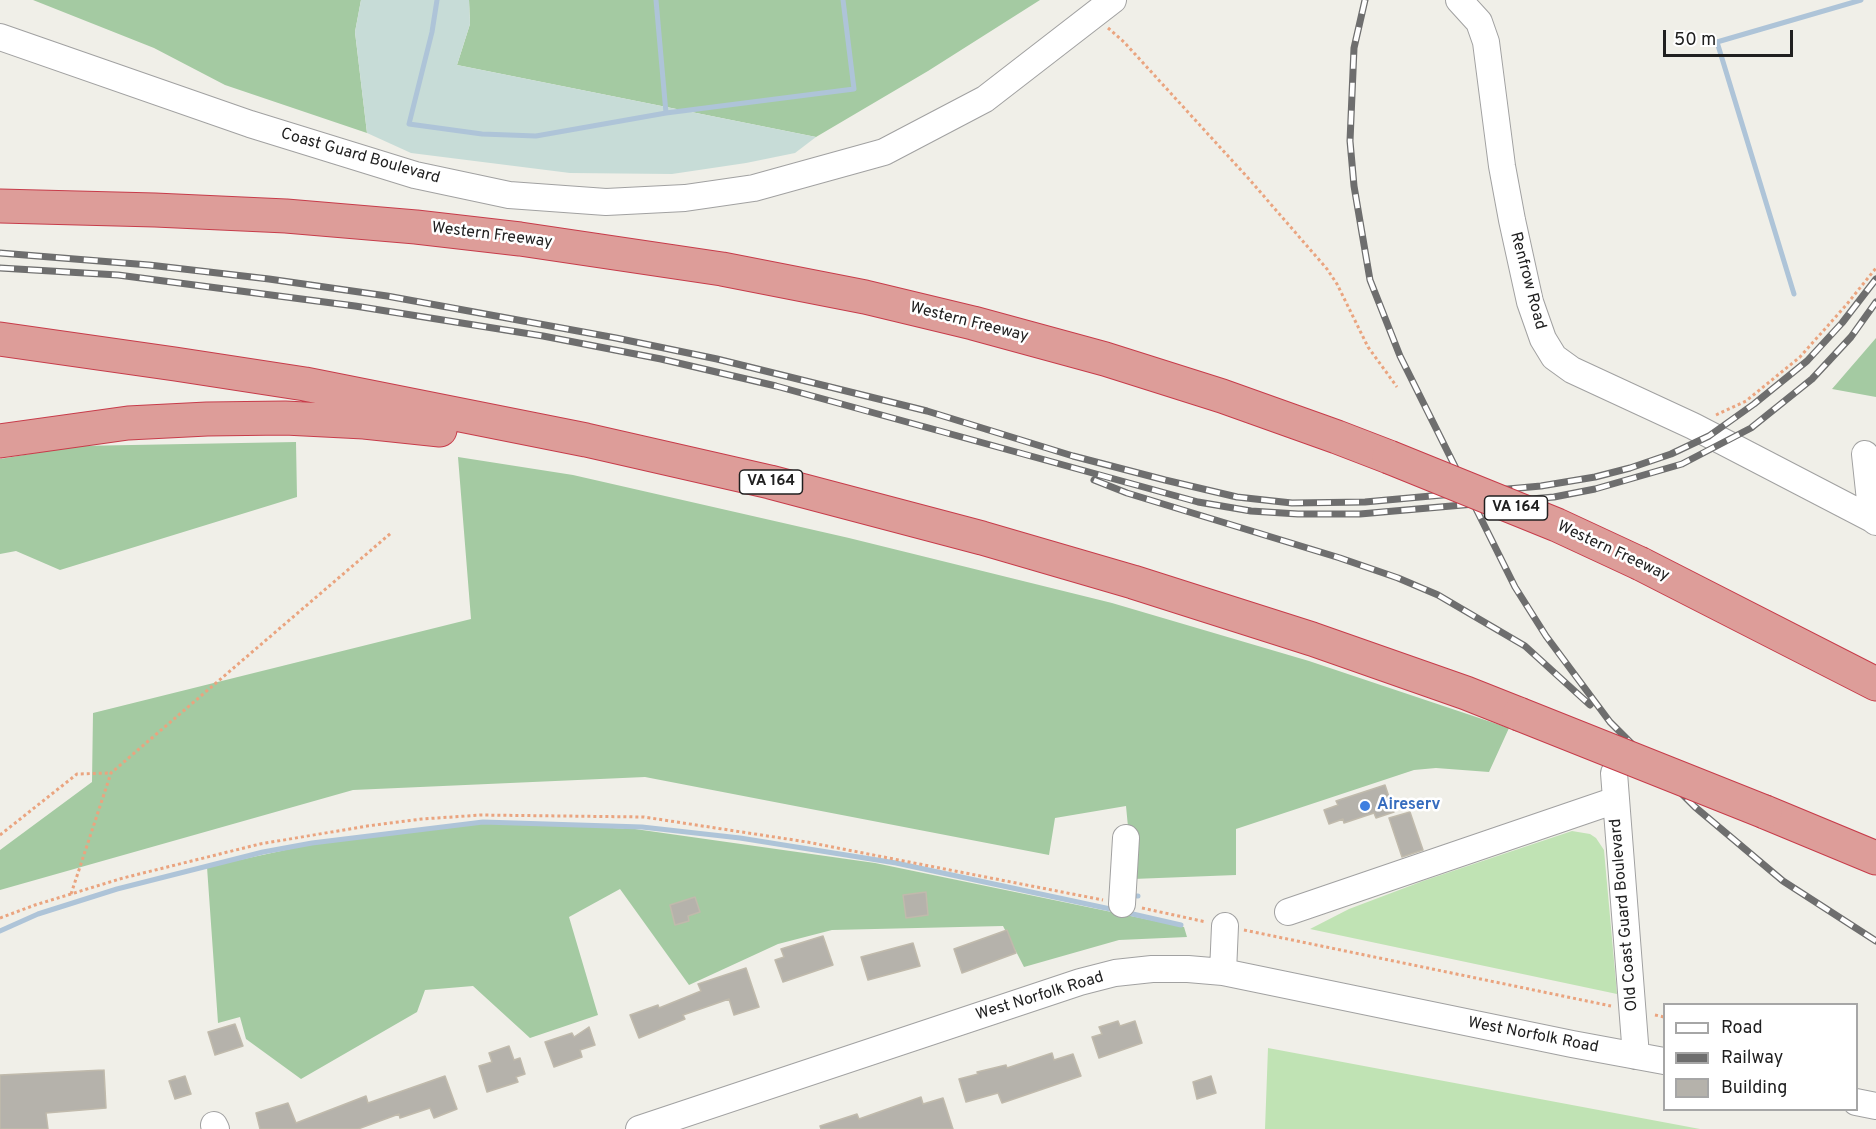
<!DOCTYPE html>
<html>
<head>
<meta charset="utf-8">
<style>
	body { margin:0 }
	#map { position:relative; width:1876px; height:1129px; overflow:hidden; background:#f0efe8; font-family:Overpass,sans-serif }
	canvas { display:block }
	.legend { position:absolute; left:1663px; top:1003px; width:195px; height:108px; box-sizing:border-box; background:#fff; border:2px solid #a6a6a6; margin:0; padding:8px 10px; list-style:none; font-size:18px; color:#202020 }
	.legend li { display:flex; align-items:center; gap:12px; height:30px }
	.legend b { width:30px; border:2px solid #a6a6a6 }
	.scale { position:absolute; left:1663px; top:30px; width:130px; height:27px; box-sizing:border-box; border:3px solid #202020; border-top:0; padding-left:8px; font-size:18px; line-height:21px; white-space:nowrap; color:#202020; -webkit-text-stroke:4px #fff; paint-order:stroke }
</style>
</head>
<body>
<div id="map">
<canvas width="1876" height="1129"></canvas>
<ul class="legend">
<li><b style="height:8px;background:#fff"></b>Road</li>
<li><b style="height:8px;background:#6e6e6e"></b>Railway</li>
<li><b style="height:16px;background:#b5b2ab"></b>Building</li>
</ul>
<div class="scale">50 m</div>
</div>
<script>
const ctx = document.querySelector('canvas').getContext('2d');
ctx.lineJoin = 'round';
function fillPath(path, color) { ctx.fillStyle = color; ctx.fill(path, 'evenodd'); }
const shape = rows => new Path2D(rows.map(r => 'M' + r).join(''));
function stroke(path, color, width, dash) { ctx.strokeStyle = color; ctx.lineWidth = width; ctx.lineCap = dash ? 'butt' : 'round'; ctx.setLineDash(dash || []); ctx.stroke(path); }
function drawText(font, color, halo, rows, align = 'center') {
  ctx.font = font + ' Overpass,sans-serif'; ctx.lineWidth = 5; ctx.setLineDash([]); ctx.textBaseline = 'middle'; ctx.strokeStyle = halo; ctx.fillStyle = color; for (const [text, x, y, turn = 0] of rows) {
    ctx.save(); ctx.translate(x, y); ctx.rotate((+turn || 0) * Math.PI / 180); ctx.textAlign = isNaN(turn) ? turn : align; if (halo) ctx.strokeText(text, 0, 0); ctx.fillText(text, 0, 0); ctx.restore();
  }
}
fillPath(shape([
	[1572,831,1590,834,1596,838,1604,850,1617,994,1310,929,1349,909,1423,881],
	[1268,1048,1700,1129,1265,1129]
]), '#c0e3b4');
fillPath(shape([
	[33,0,361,0,355,32,367,133,225,85,154,48],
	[469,0,1040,0,928,71,816,137,457,65,470,24],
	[1876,338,1876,397,1832,389],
	[296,442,297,497,60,570,16,551,0,554,0,459,77,446],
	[458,457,573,475,849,538,1112,603,1309,661,1509,728,1489,772,1436,768,1414,770,1236,829,1236,875,1133,879,1126,806,1055,818,1049,855,645,777,353,790,0,890,0,850,92,782,93,713,471,619],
	[477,822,635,829,875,863,1184,927,1187,937,1119,940,1024,967,1003,926,832,930,778,944,689,985,620,889,569,917,598,1015,530,1038,473,986,425,990,417,1012,301,1079,246,1039,240,1017,218,1023,207,867,313,844]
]), '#a4caa2');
fillPath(shape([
	[361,0,469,0,470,24,457,65,816,137,795,153,746,163,672,174,570,173,411,153,367,133,355,32]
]), '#c7dcd7');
stroke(shape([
	[437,0,432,32,409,124,482,134,536,136,666,113,656,0],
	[666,113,854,89,843,0],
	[1794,294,1717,42,1861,0],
	[1137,896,1138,896],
	[1124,912,1181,925],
	[0,931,38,914,117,889,263,852,312,843,483,822,642,827,740,838,896,863,1115,910]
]), '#aec4d8', 5);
const building = shape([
	[1385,785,1394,812,1376,818,1374,813,1344,823,1343,819,1329,824,1324,810,1338,805,1336,801,1385,785],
	[1410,812,1423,850,1402,857,1389,818,1410,812],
	[926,892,928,915,906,918,903,895,926,892],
	[695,897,700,912,688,916,689,921,675,925,670,905,695,897],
	[1007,930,1016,953,962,973,954,949,1007,930],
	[823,936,833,965,783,982,775,960,784,957,781,949,823,936],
	[913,943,920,966,868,980,861,957,913,943],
	[746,968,759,1007,734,1015,729,999,683,1015,685,1019,639,1038,630,1015,658,1005,659,1008,701,991,698,984,746,968],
	[1118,1021,1120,1026,1135,1021,1142,1043,1099,1058,1092,1037,1102,1034,1099,1027,1118,1021],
	[235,1024,243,1046,215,1055,208,1032,235,1024],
	[589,1027,595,1045,580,1050,582,1057,554,1067,545,1042,572,1033,574,1037,589,1027],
	[509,1046,514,1060,520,1058,525,1074,516,1077,518,1082,487,1092,479,1066,492,1062,489,1053,509,1046],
	[1052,1053,1054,1060,1073,1054,1081,1076,1002,1103,998,1093,966,1102,959,1079,978,1074,977,1072,1006,1065,1007,1068,1052,1053],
	[104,1070,106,1108,46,1113,48,1129,0,1129,0,1075,104,1070],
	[185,1076,191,1094,175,1099,169,1081,185,1076],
	[445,1076,457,1109,434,1118,430,1108,400,1118,399,1114,358,1129,260,1129,256,1113,288,1103,296,1123,366,1096,368,1103,445,1076],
	[1211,1076,1216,1093,1197,1099,1193,1082,1211,1076],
	[921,1097,923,1104,943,1098,953,1129,821,1129,820,1126,857,1114,859,1119,921,1097]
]);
fillPath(building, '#b5b2ab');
stroke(building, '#c0baac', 1.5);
const minor = shape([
	[1459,0,1479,22,1486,42,1502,166,1512,220,1530,302,1543,339,1554,357,1572,370,1693,426,1872,519],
	[0,37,250,124,415,175,509,195,606,202,685,198,754,188,884,152,985,99,1113,0],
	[1865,454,1872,519,1876,522],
	[1614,773,1636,1056],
	[1122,904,1126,838],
	[1288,912,1616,800],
	[1223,972,1225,926],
	[1856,1102,1876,1106],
	[214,1125,216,1129],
	[639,1129,1080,982,1115,973,1152,969,1188,969,1223,972,1572,1044,1664,1061]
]);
const highway = shape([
	[0,206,155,210,286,216,416,227,520,239,722,269,865,297,973,323,1105,359,1222,396,1337,437,1389,457],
	[0,339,175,364,305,384,586,440,770,482,982,538,1133,582,1312,639,1466,693,1519,714],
	[0,441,128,423,207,419,285,418,364,422,440,430],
	[1641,564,1876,684],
	[1765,812,1876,858]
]);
stroke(minor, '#a1a1a1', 28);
stroke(highway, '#c73c4a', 35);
stroke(shape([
	[1108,28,1124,42,1249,179,1327,269,1337,284,1368,347,1397,387],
	[1716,415,1746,401,1800,357,1847,304,1876,268],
	[0,835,77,774,111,773],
	[71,894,111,773,391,533],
	[1142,908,1206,922],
	[0,918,35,905,123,878,260,844,367,826,422,819,481,815,644,817,807,842,1103,900],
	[1244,930,1611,1006],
	[1655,1015,1664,1017]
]), '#eaa47f', 3, [3, 3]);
stroke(minor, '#fff', 26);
stroke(highway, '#dd9d99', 33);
const rail = shape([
	[1365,0,1354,48,1350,141,1354,186,1370,280,1400,356,1515,587,1546,636,1610,722,1695,807,1783,881,1876,941],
	[0,253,149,265,269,279,387,296,616,338,717,359,927,411,1073,456,1165,480,1237,497,1292,503,1365,502,1541,486,1595,477,1630,468,1671,454,1709,436,1754,404,1807,361,1842,323,1876,279],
	[0,268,118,275,355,306,543,336,661,359,776,386,1198,502,1251,511,1298,514,1360,514,1554,497,1595,489,1682,464,1751,428,1812,379,1851,337,1876,302],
	[1094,480,1127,493,1340,558,1398,578,1438,595,1525,646,1590,705]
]);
stroke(rail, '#6e6e6e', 7);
stroke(rail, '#fff', 4.5, [14]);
const highwayBridge = shape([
	[1389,457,1557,525,1641,564],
	[1519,714,1765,812]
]);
stroke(highwayBridge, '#c73c4a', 35, []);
stroke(highwayBridge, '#dd9d99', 33);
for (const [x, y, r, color] of [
	[1365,806,6,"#3f7fe0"]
]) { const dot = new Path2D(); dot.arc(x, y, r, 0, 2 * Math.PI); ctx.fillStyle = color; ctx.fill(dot); stroke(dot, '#fff', 2); }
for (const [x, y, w] of [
	[771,482,63],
	[1516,508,63]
]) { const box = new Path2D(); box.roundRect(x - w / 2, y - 12, w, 24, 4.5); ctx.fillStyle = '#fff'; ctx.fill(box); stroke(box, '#202020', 1.5); }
drawText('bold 15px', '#202020', null, [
	["VA 164",771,482],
	["VA 164",1516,508]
]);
drawText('16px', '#202020', '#fff', [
	["Coast Guard Boulevard",360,157,16],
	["Western Freeway",492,236,7],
	["Renfrow Road",1527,281,75],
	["Western Freeway",969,323,14],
	["Western Freeway",1613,552,25],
	["Old Coast Guard Boulevard",1625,915,-95],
	["West Norfolk Road",1040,997,-17],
	["West Norfolk Road",1533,1036,11]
]);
drawText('bold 16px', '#366cbe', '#fff', [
	["Aireserv",1377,806]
], 'left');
</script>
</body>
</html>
